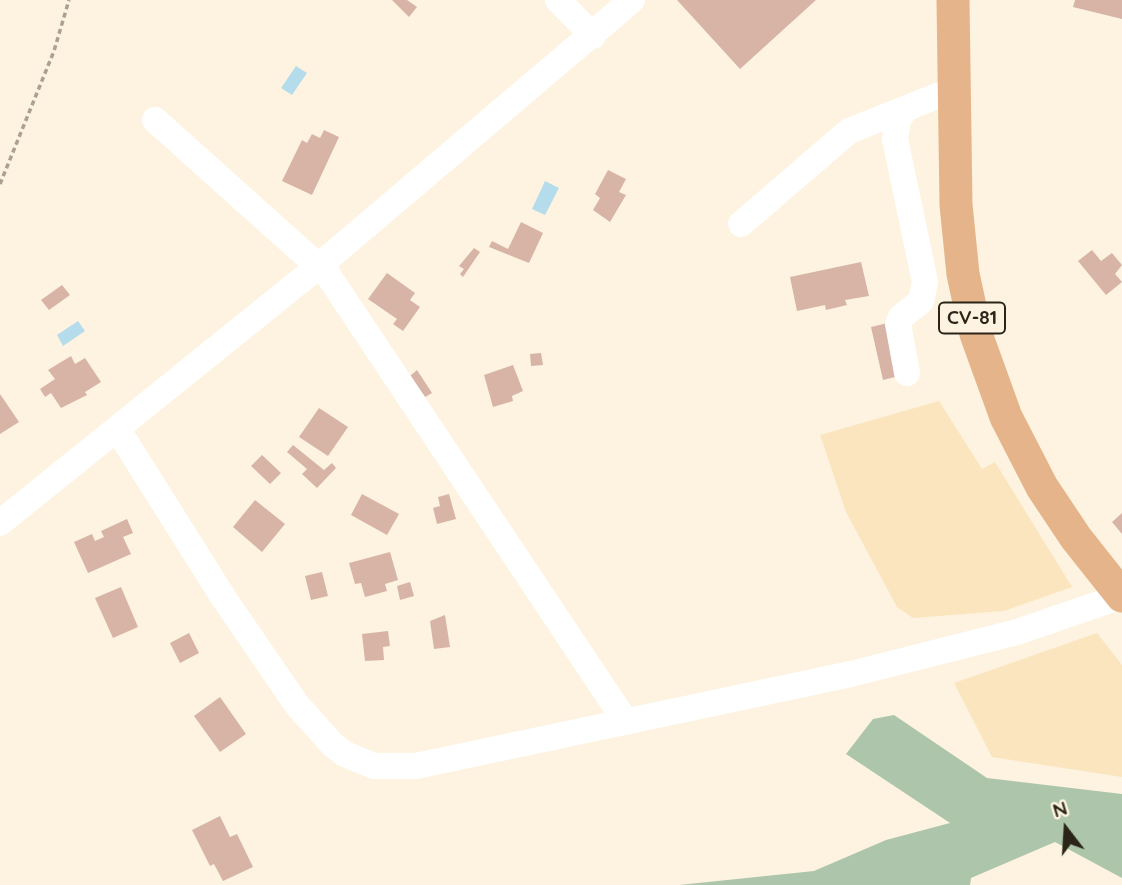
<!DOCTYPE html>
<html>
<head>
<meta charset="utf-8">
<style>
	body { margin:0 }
	#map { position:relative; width:1122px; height:885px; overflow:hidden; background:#fdf3e0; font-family:Quicksand,sans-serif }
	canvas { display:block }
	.north { position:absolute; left:1031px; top:794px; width:70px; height:70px; -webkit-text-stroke:5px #fdf3e0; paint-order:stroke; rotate:343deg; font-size:19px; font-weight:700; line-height:28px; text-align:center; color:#2b2519 }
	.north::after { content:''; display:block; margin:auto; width:24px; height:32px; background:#2b2519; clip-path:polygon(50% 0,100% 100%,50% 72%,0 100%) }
</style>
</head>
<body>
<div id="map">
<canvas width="1122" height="885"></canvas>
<div class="north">N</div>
</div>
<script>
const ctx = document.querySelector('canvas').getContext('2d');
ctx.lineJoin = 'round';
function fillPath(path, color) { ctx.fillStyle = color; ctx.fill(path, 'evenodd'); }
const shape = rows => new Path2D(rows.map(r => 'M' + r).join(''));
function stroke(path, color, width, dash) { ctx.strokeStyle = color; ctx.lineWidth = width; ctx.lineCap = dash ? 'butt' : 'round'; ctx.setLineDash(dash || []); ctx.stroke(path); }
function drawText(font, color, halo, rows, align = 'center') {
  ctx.font = font + ' Quicksand,sans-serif'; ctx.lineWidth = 5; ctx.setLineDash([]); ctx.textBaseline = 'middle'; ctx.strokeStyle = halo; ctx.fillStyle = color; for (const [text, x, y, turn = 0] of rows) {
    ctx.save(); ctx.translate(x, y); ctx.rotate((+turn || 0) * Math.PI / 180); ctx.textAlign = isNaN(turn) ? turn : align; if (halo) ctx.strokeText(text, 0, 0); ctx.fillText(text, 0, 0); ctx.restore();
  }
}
fillPath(shape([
	[939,401,982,469,995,462,1072,587,1004,611,913,618,897,607,846,512,820,435],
	[1097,633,1122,665,1122,777,992,757,954,683]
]), '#fbe5bf');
fillPath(shape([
	[894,715,987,778,1122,794,1122,878,1055,842,971,878,970,885,679,885,814,871,886,840,950,823,846,754,873,719]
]), '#adc6ab');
fillPath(shape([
	[296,66,307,73,292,95,281,88],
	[545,181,559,188,545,215,532,209],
	[78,321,85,331,63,346,57,335]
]), '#b5dceb');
fillPath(shape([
	[392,0,407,0,417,7,409,17],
	[677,0,816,0,740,69],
	[1075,0,1122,0,1122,19,1073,7],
	[324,130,339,137,312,195,282,181,302,140,307,143,312,134,320,138],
	[608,170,626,179,619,192,626,195,610,222,593,210,600,198,595,194],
	[521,222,543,233,529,263,489,247,492,241,508,249],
	[474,248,480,252,463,277,460,274,464,269,459,266],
	[1092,250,1101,261,1112,253,1122,265,1115,274,1122,282,1106,295,1078,261],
	[861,262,869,296,845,300,847,305,826,310,825,305,797,311,790,277],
	[387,273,415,293,410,300,420,307,403,331,393,324,397,319,368,299],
	[62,285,70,295,49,310,41,300],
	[888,323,899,376,883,380,871,327],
	[541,353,543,365,531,366,530,354],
	[71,356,75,364,85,358,101,382,85,392,87,395,61,408,51,393,45,397,40,389,55,379,48,370],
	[513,365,523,391,512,396,513,401,493,407,484,375],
	[417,370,432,393,425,397,410,376],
	[0,394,19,422,0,434],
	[319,408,348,427,328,456,299,437],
	[293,445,324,470,332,463,336,468,317,488,302,474,307,469,287,452],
	[262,455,281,473,270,484,251,466],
	[362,494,399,514,387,535,351,515],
	[449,494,456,519,437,524,433,508,440,506,438,497],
	[255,500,285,524,262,552,233,527],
	[1122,513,1122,534,1112,522],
	[127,519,133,533,123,537,131,554,88,573,74,542,92,534,95,541,104,537,101,531],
	[390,552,398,580,385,584,387,591,365,597,361,583,355,584,349,563],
	[322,572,328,596,311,600,305,576],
	[410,582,414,596,400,600,397,586],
	[121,587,138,627,113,638,95,598],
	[445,615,450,647,434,649,430,621],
	[388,631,390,646,383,647,384,660,365,661,362,634],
	[189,633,199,653,180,663,170,643],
	[220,697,246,734,220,752,194,716],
	[220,816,230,837,237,834,253,867,223,881,214,864,210,866,192,830]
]), '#d7b4a5');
stroke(shape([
	[0,184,54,51,69,0]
]), '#a9a191', 3.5, [5, 3.5]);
stroke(shape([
	[558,0,593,36],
	[905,109,898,120,895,139,925,282,921,301,901,317,898,324,907,373],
	[155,120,328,275,626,722],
	[741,224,849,131,937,96,952,95],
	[118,430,223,597,297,705,333,745,345,754,374,766,416,766,851,674,1017,632,1122,596],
	[0,523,320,265,632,0]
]), '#fff', 26);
stroke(shape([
	[953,0,956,205,963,274,976,334,1006,417,1042,487,1076,538,1122,596]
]), '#e5b48a', 33);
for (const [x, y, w] of [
	[972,318,66]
]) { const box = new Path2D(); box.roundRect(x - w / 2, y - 15.5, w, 31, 5); ctx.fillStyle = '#fdf3e0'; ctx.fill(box); stroke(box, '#2b2519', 2); }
drawText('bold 19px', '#2b2519', null, [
	["CV-81",972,318]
]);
</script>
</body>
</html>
